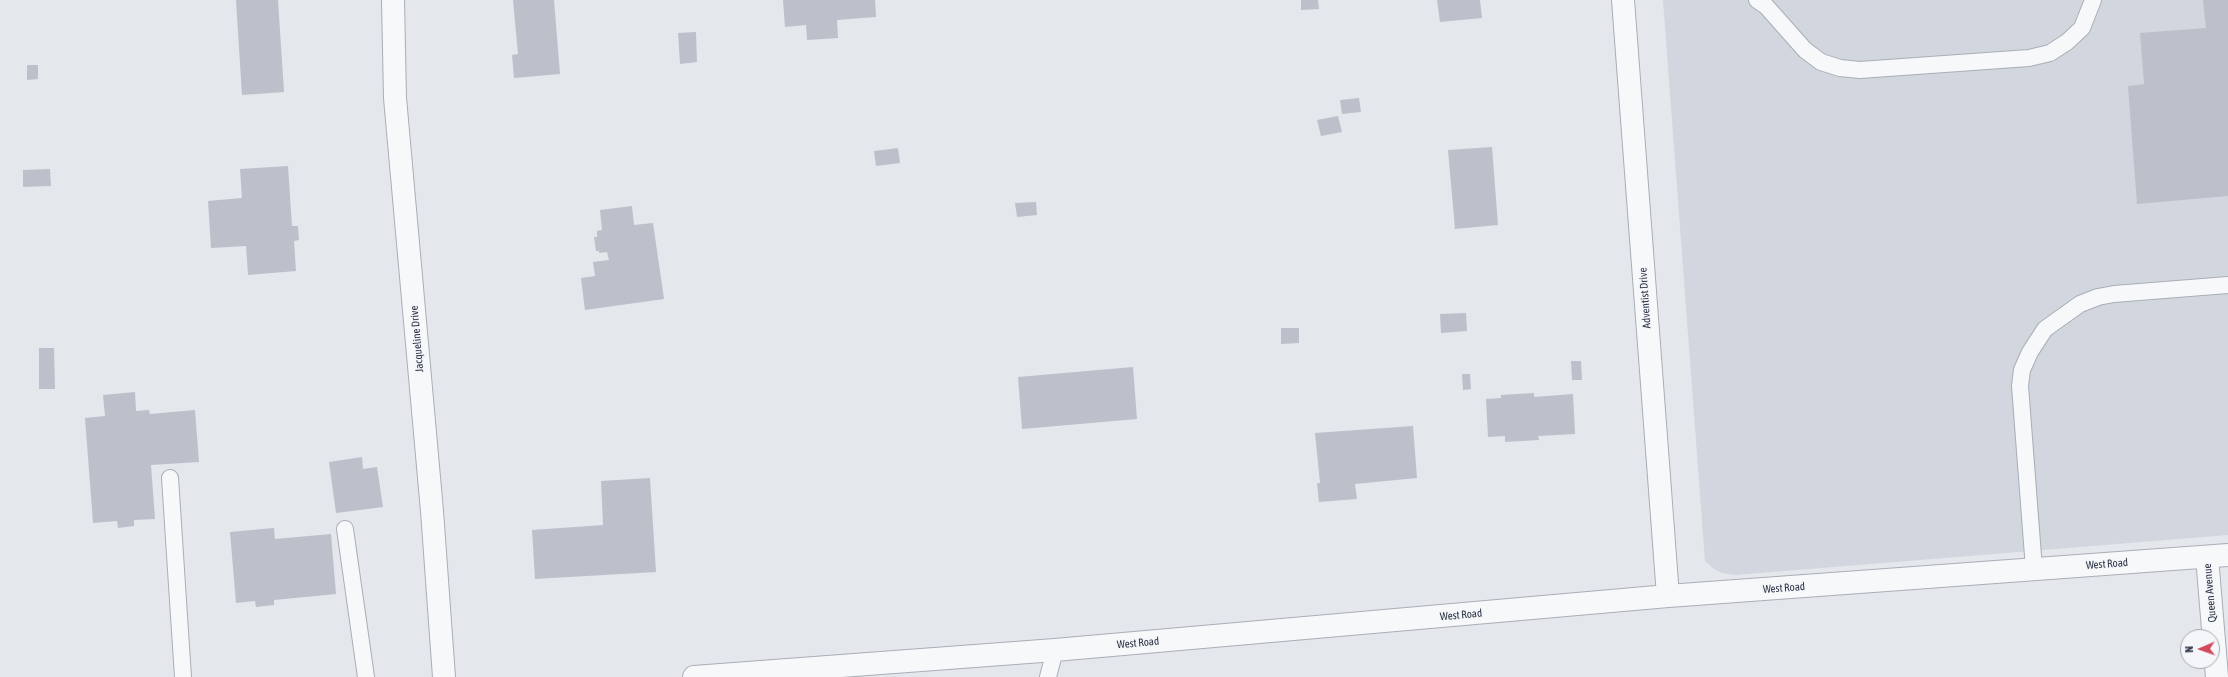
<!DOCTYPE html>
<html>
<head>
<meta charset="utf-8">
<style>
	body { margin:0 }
	#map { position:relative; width:2228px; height:677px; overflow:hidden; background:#e4e7ec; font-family:"Asap Condensed",sans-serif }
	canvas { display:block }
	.north { position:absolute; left:2180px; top:629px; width:40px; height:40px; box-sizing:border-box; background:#f4f6f9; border:1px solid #a4a8b1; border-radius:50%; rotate:268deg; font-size:11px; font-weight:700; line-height:16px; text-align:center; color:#2b3445 }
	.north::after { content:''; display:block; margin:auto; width:14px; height:18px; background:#d1495b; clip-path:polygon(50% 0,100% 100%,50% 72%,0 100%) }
</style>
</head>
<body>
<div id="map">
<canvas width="2228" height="677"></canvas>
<div class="north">N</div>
</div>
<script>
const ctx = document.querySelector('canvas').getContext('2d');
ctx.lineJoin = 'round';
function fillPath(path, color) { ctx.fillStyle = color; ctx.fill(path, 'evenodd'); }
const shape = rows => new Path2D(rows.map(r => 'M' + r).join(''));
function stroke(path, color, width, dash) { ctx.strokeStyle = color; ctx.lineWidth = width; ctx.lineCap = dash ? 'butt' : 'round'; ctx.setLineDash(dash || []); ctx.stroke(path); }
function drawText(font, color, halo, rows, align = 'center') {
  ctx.font = font + ' "Asap Condensed",sans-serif'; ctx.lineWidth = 3; ctx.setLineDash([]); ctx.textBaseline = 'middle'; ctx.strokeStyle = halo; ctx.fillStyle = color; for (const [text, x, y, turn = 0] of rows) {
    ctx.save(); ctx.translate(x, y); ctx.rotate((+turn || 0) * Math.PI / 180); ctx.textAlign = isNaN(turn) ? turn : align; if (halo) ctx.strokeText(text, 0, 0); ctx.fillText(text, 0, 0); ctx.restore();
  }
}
fillPath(shape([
	[1663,0,2228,0,2228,535,1735,575,1722,573,1714,569,1705,561]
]), '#d2d6de');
fillPath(shape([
	[236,0,278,0,284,92,242,95],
	[513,0,554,0,560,74,514,78,512,55,518,54],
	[783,0,875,0,876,17,837,20,838,38,807,40,806,25,785,27],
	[1301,0,1318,0,1319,9,1301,10],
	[1437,0,1480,0,1482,18,1440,22],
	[2203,0,2228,0,2228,196,2137,204,2128,86,2144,84,2140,33,2206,28],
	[696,32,697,62,680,64,678,33],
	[27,65,38,65,38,79,27,80],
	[1359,98,1361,112,1342,114,1340,100],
	[1338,116,1342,132,1321,136,1317,120],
	[1492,147,1498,225,1455,229,1448,150],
	[898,148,900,163,876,166,874,151],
	[288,166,292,226,298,226,299,240,294,241,296,271,248,275,246,246,211,248,208,201,242,198,240,169],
	[50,169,51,186,23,187,23,170],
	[1036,202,1037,215,1017,217,1015,203],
	[632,206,634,225,653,223,664,299,585,310,581,278,595,276,593,262,609,260,607,252,599,253,599,251,596,251,594,237,597,237,597,231,602,230,600,210],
	[1466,313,1467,331,1441,333,1440,314],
	[1281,328,1299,328,1299,343,1281,344],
	[39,348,54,348,55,389,39,389],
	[1571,361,1581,361,1582,380,1572,380],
	[1133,367,1137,419,1022,429,1018,377],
	[1462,374,1470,374,1471,389,1463,390],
	[135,392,136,411,149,410,150,414,195,410,199,462,151,465,155,519,134,520,134,526,118,528,117,521,93,523,85,418,105,416,103,395],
	[1534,393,1534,397,1573,394,1575,434,1538,436,1539,440,1505,442,1505,436,1488,437,1486,399,1501,398,1501,395],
	[1413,426,1417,478,1355,484,1357,499,1319,502,1317,483,1320,483,1315,433],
	[362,457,363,469,377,467,383,507,336,513,329,462],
	[650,478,656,572,535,579,532,530,603,525,601,481],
	[274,528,275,539,331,534,336,594,274,600,274,605,256,607,255,601,236,603,230,532]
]), '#bbc0ca');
const lane = shape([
	[1757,0,1766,6,1805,50,1821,62,1840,68,1860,70,2029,58,2050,53,2067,42,2082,28,2093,0],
	[170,478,183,677],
	[345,529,366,677],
	[2034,569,2020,386,2022,370,2030,352,2045,329,2080,304,2098,297,2114,294,2228,285],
	[1048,677,1055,650]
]);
const street = shape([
	[393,0,395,98,432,511,444,677],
	[1623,0,1668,596],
	[2207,557,2217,677],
	[694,677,1055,650,1668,596,2228,555]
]);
stroke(lane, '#a9aeb7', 18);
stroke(street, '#a9aeb7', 24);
stroke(lane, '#f7f8fa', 16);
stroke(street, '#f7f8fa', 22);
drawText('11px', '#2b3445', '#f4f6f9', [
	["Adventist Drive",1645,298,-94],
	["Jacqueline Drive",417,339,-95],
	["West Road",2107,564,-4],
	["West Road",1784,588,-4],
	["Queen Avenue",2210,593,-95],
	["West Road",1461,615,-5],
	["West Road",1138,643,-5]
]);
</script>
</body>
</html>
